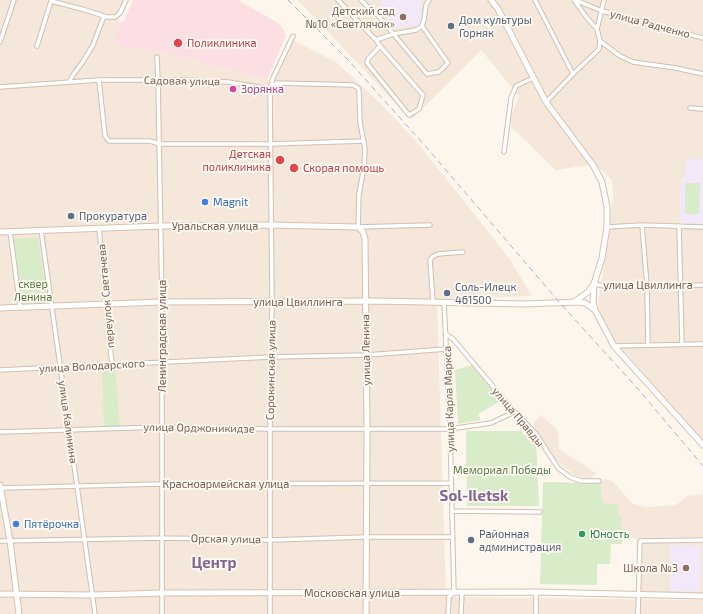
<!DOCTYPE html>
<html>
<head>
<meta charset="utf-8">
<style>
	body { margin:0 }
	canvas { display:block; background:#fdf6ec }
</style>
</head>
<body>
<canvas width="703" height="614"></canvas>
<script>
const ctx = document.querySelector('canvas').getContext('2d');
ctx.lineJoin = 'round';
function fillPath(path, color) { ctx.fillStyle = color; ctx.fill(path, 'evenodd'); }
const shape = rows => new Path2D(rows.map(r => 'M' + r).join(''));
function stroke(path, color, width, dash) { ctx.strokeStyle = color; ctx.lineWidth = width; ctx.lineCap = dash ? 'butt' : 'round'; ctx.setLineDash(dash || []); ctx.stroke(path); }
function drawText(font, color, halo, rows, align = 'center') {
  ctx.font = font + ' "Exo 2",sans-serif'; ctx.lineWidth = 3.5; ctx.setLineDash([]); ctx.textBaseline = 'middle'; ctx.strokeStyle = halo; ctx.fillStyle = color; for (const [text, x, y, turn = 0] of rows) {
    ctx.save(); ctx.translate(x, y); ctx.rotate((+turn || 0) * Math.PI / 180); ctx.textAlign = isNaN(turn) ? turn : align; if (halo) ctx.strokeText(text, 0, 0); ctx.fillText(text, 0, 0); ctx.restore();
  }
}
fillPath(shape([
	[0,0,124,0,118,13,119,22,113,45,158,51,267,80,274,81,293,40,336,62,374,97,417,142,509,258,532,296,437,299,446,597,703,600,703,614,0,614],
	[298,0,703,0,703,440,596,320,613,197,612,180,595,164,556,170,511,127,511,116,519,96,481,50,411,120],
	[540,415,558,430,559,449,596,473,589,480,576,476,555,460,533,424],
	[605,479,612,481,633,504,646,507,676,505,688,496,703,494,703,537,622,538,623,529,621,529,621,517,618,516,615,503,602,503,601,483],
	[643,543,703,543,703,594,641,593]
]), '#f5e8da');
fillPath(shape([
	[382,0,421,0,421,25,395,27,379,9],
	[686,159,703,159,703,224,679,223,681,180,686,173],
	[670,545,701,546,701,591,670,591]
]), '#f3e8fa');
fillPath(shape([
	[133,0,238,0,281,25,286,35,267,80,158,51,112,45,119,22,123,23]
]), '#fbdfe3');
fillPath(shape([
	[685,183,700,183,699,214,685,214],
	[38,237,48,304,22,304,13,239],
	[472,365,501,401,478,414,481,420,458,424,455,370],
	[115,368,120,426,104,426,102,369],
	[466,431,522,431,524,435,536,437,539,506,467,506],
	[543,482,601,483,602,503,618,504,618,516,621,516,621,529,623,529,622,544,611,544,610,564,597,564,597,585,540,584]
]), '#d8ecc9');
const street = shape([
	[338,0,376,40,380,46,423,95,419,109,409,115,367,63,368,59,380,46],
	[361,0,370,9,375,12,427,74,439,72,448,63,422,26],
	[535,0,573,74],
	[574,0,587,18,597,29],
	[575,0,602,11,703,38],
	[376,40,393,34,416,30,422,26,424,20,426,5,429,0],
	[600,41,620,56,633,62,676,68,703,74],
	[0,42,14,0],
	[37,46,51,1,82,9,107,17,115,17,120,13,126,0],
	[157,57,158,80,162,302,162,614],
	[99,80,105,136,109,141,150,141,160,144,271,144,364,141],
	[69,82,73,75,82,63,93,45,104,16],
	[0,87,99,80,185,80,228,82,270,89,272,86,277,83,353,85,358,88,359,91,360,122,365,149,364,167,359,194,358,227,430,225],
	[546,102,573,74,599,49,600,41,597,29,604,0],
	[690,108,703,109],
	[504,152,511,98,516,86,533,78],
	[642,225,647,286,648,345],
	[679,226,682,344],
	[607,227,642,225,703,227],
	[99,228,112,365],
	[41,230,95,614],
	[10,231,20,307],
	[594,284,610,287,703,285],
	[433,302,430,260,432,257,438,254,463,252],
	[444,302,450,429,454,593,449,597,448,614],
	[446,334,453,339,513,410,536,434,558,468,570,477,581,481,599,481],
	[614,346,703,344],
	[0,370,271,357,366,355,447,349],
	[0,432,162,427,270,429,450,429,491,423,514,412],
	[0,488,162,484,451,483],
	[452,511,540,512],
	[0,541,162,538,270,540,366,537,453,537],
	[270,614,270,429,272,302,270,89,273,78,293,36],
	[461,614,462,593],
	[536,614,536,592],
	[638,614,640,541,703,540]
]);
const secondary = shape([
	[491,0,498,9,546,102,593,165,602,182,607,207,607,227,602,258,594,284,593,302,595,310,614,346,703,445],
	[0,232,161,226,271,225,358,227,363,232,365,239,367,429,366,614],
	[574,302,588,292,593,285],
	[0,308,162,302,374,301,524,304,579,302,585,303,595,310],
	[0,485,10,541,19,614],
	[0,594,92,595,163,593,536,592,703,596]
]);
stroke(street, '#d1beb0', 5.5);
stroke(secondary, '#d6c0b0', 7);
stroke(street, '#fff', 3.5);
stroke(secondary, '#fff', 5);
stroke(shape([
	[288,0,348,60,427,148,560,303,638,389,703,466]
]), '#b9a8c9', 1, [6, 4]);
for (const [x, y, r, color] of [
	[403,17,4,"#8d6e63"],
	[451,26,4,"#5c6f8a"],
	[178,43,5,"#e0444e"],
	[233,89,4,"#d1479c"],
	[280,160,5,"#e0444e"],
	[294,168,5,"#e0444e"],
	[205,202,4,"#3f7fe0"],
	[71,216,4,"#5c6f8a"],
	[447,293,4,"#5c6f8a"],
	[16,524,4,"#3f7fe0"],
	[582,534,4,"#2e9e5b"],
	[471,540,4,"#5c6f8a"],
	[686,568,4,"#8d6e63"]
]) { const dot = new Path2D(); dot.arc(x, y, r, 0, 2 * Math.PI); ctx.fillStyle = color; ctx.fill(dot); stroke(dot, '#fffaf3', 1.5); }
drawText('11px', '#785e54', '#fffaf3', [
	["Детский сад",395,11],
	["№10 «Светлячок»",395,24],
	["Школа №3",678,568]
], 'right');
drawText('11px', '#4e5e75', '#fffaf3', [
	["Дом культуры",459,20],
	["Горняк",459,33],
	["Прокуратура",79,216],
	["Соль-Илецк",455,287],
	["461500",455,300],
	["Районная",479,534],
	["администрация",479,547]
], 'left');
drawText('11px', '#7a5c4d', '#fffaf3', [
	["улица Радченко",650,24,15],
	["Садовая улица",182,81,1],
	["Уральская улица",215,226],
	["улица Цвиллинга",648,285],
	["переулок Светачева",106,296,-95],
	["улица Цвиллинга",298,302],
	["Ленинградская улица",162,336,-90],
	["улица Ленина",366,350,-91],
	["улица Володарского",92,366,-3],
	["Сорокинская улица",271,370,-89],
	["улица Карла Маркса",449,399,-92],
	["улица Правды",518,417,50],
	["улица Калинина",68,422,82],
	["улица Орджоникидзе",199,428,1],
	["Красноармейская улица",226,484],
	["Орская улица",226,539,1],
	["Московская улица",352,593]
]);
drawText('11px', '#be3a42', '#fffaf3', [
	["Поликлиника",187,43],
	["Детская",271,154,"right"],
	["поликлиника",271,167,"right"],
	["Скорая помощь",303,168]
], 'left');
drawText('11px', '#b23c85', '#fffaf3', [
	["Зорянка",241,89]
], 'left');
drawText('11px', '#366cbe', '#fffaf3', [
	["Magnit",213,202],
	["Пятёрочка",24,524]
], 'left');
drawText('11px', '#537a41', '#fffaf3', [
	["сквер",33,284],
	["Ленина",33,297],
	["Мемориал Победы",502,470]
]);
drawText('11px', '#27864d', '#fffaf3', [
	["Юность",590,534]
], 'left');
drawText('bold 15px', '#846695', '#fffaf3', [
	["Sol-Iletsk",474,496],
	["Центр",214,563]
]);
</script>
</body>
</html>
